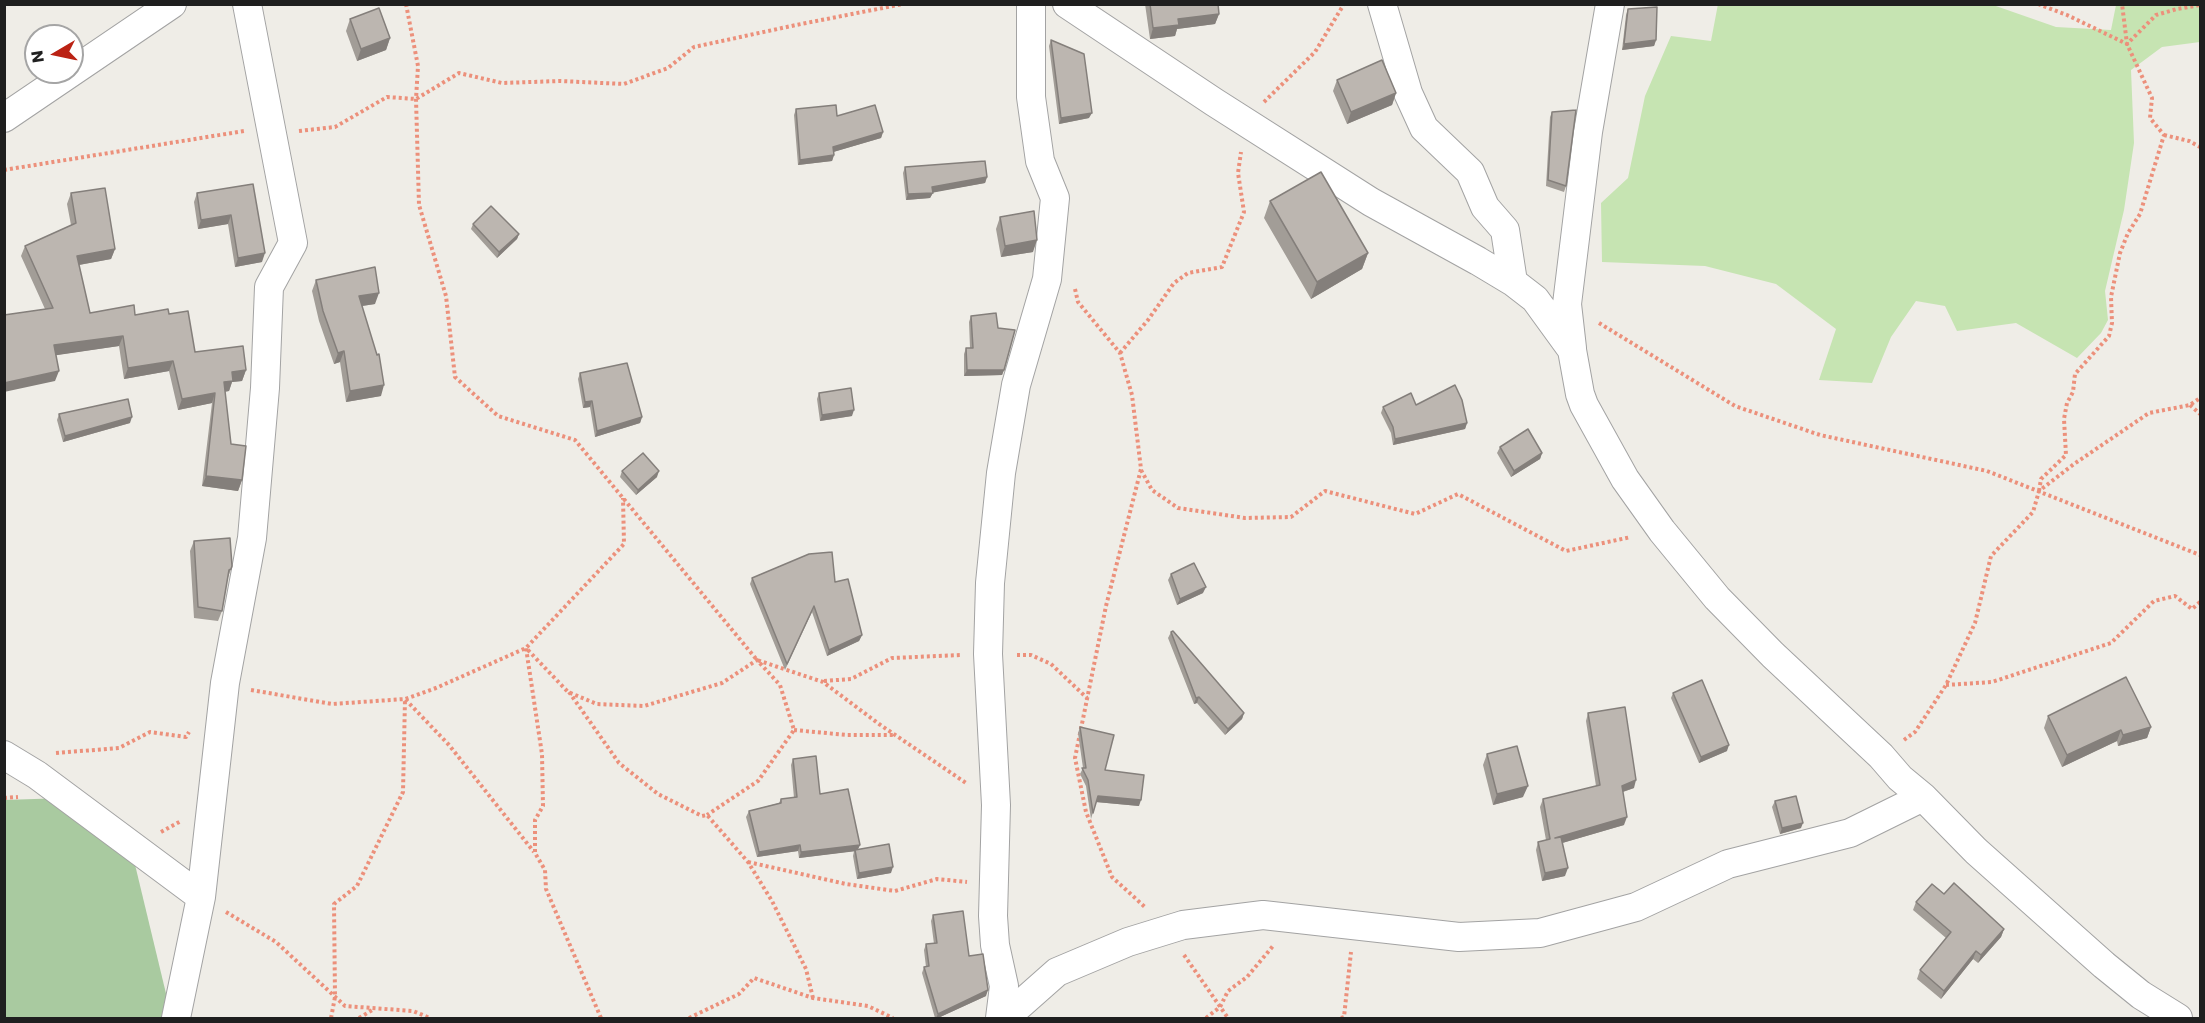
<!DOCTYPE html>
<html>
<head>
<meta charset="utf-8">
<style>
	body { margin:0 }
	#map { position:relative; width:2205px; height:1023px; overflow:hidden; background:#efede7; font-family:Poppins,sans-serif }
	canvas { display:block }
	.frame { position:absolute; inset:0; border:6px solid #1f1f1f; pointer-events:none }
	.north { position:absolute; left:24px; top:24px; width:60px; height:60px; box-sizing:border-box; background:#fff; border:2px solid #a5a5a5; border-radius:50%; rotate:261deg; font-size:16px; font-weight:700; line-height:24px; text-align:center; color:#1f1f1f }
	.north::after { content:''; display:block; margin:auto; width:21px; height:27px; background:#bb2214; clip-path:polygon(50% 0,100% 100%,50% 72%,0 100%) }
</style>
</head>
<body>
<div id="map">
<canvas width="2205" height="1023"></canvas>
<div class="frame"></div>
<div class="north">N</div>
</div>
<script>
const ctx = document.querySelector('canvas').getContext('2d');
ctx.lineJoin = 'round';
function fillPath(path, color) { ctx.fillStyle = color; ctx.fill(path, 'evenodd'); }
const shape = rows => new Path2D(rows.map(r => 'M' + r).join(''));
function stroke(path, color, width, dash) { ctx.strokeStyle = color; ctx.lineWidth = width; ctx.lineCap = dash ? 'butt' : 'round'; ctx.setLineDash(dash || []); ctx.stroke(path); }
fillPath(shape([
	[1718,4,1993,5,2056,27,2111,30,2116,5,2200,5,2200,42,2162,47,2131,70,2134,143,2124,210,2105,291,2108,320,2101,333,2077,358,2016,323,1957,331,1945,306,1916,301,1891,337,1872,383,1819,380,1836,329,1776,284,1705,266,1602,262,1601,203,1628,178,1645,96,1671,36,1711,41]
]), '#c6e4b2');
fillPath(shape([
	[65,798,131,848,169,1006,164,1018,5,1018,4,800]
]), '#a9caa0');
const street = shape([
	[1067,4,1214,102,1371,202,1478,261,1513,282,1535,299,1572,350,1580,394,1584,405,1625,479,1662,531,1717,598,1773,655,1881,756,1900,778,1923,797,1976,851,2104,965,2141,995,2178,1018],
	[1382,4,1408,93,1424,128,1470,172,1485,207,1505,230,1513,282],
	[4,118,172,4],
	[1572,348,1567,304,1588,132,1610,4],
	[4,755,37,775,201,897],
	[176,1018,201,897,225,683,252,538,265,388,269,287,293,243,247,4],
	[1000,1018,1004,986,995,945,993,916,996,805,988,654,990,583,1001,473,1016,385,1047,279,1055,198,1040,161,1031,97,1031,4],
	[1005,1018,1057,972,1128,942,1183,925,1263,915,1459,937,1540,933,1636,907,1728,864,1850,833,1923,797]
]);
stroke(street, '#a3a3a3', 30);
stroke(shape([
	[406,4,418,66,416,99,419,205,446,296,455,377,498,416,575,440,757,660,823,682,879,724,966,783],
	[2038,4,2067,15,2127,44,2156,15,2177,9,2200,5],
	[1264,102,1315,52,1344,4],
	[299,131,335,127,387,97,416,99,459,73,502,83,560,81,624,84,668,68,694,47,796,25,903,4],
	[2164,135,2189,141,2200,147],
	[4,170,244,131],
	[1075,289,1078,302,1120,353,1132,395,1141,469,1106,606,1075,758,1086,812,1112,877,1146,908],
	[1599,323,1735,406,1820,435,1987,471,2200,555],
	[1120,353,1148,320,1174,283,1188,273,1222,267,1244,212,1238,173,1241,152],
	[2190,405,2200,414],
	[1141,470,1152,490,1178,508,1245,518,1291,517,1325,491,1415,514,1458,494,1566,551,1631,537],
	[2039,491,2041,479,2066,455,2064,419,2067,403,2073,392,2075,374,2109,336,2112,323,2111,297,2120,253,2128,233,2140,214,2164,135,2150,118,2152,98,2127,44,2122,4],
	[1017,655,1031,655,1051,664,1087,698],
	[824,681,851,679,892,658,961,655],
	[1946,685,1992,682,2111,643,2154,601,2175,596,2192,609,2200,602],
	[251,690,332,704,405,699,436,688,526,648,624,544,623,498],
	[569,692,619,763,658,794,702,816,707,815,748,862,772,901,806,969,813,998],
	[794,730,847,735,895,735],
	[1904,740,1915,732,1946,685,1975,623,1991,556,2033,512,2039,491,2074,464,2149,413,2190,405,2200,398],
	[56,753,119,748,150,732,186,737,189,732],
	[4,798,18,797],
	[161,832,181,821],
	[748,862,846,884,895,891,937,879,967,882],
	[226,912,276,942,345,1006,413,1011,430,1018],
	[1184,955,1228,1018],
	[331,1018,335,997,334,904,357,886,403,792,405,699,449,745,534,852],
	[359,1018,374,1009],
	[601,1018,546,889,545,870,535,853,535,820,543,806,542,754,526,648,568,692,597,704,644,706,722,683,757,660,780,685,794,730,758,781,707,815],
	[689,1018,739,994,754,978,813,998,868,1006,893,1018],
	[1206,1018,1220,1007,1228,991,1247,977,1273,946],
	[1341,1018,1344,1017,1351,952]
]), '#ec907b', 4, [3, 3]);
stroke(street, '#fff', 28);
fillPath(shape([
	[1145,4,1218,4,1219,14,1215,24,1177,29,1175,36,1150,39],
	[1628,9,1656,40,1654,46,1622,50,1626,15],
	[350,19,390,38,386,50,357,61,346,31],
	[1051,40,1089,118,1059,124,1049,46],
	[1337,80,1396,93,1392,105,1347,124,1333,91],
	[796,109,837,116,883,132,881,138,833,152,834,155,832,161,798,165,794,115],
	[1552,112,1566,186,1564,192,1546,186,1550,117],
	[905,167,987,177,985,183,933,192,930,198,906,200,903,173],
	[253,184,262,262,235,267,228,224,198,229,194,202,197,193],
	[71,193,115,249,111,259,79,265,90,313,135,315,169,314,195,352,246,370,242,381,232,382,229,391,225,392,231,444,242,480,238,491,202,486,212,403,178,410,169,371,124,379,119,346,56,355,55,381,45,309,21,256,25,246,71,225,67,204],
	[1270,201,1368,253,1362,269,1311,299,1264,218],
	[1000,217,1033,252,1001,257,996,229],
	[473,224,519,234,517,239,497,258,471,229],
	[316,280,375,304,362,306,381,396,346,402,340,362,334,364,319,321,312,291],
	[971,316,998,328,1004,370,1002,375,964,376,964,354,966,348,970,348,969,322],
	[580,373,642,417,640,423,595,437,590,407,583,408,578,379],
	[819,393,852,416,820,421,817,399],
	[1416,405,1467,423,1465,429,1393,445,1391,433,1381,413,1383,407],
	[59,414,130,423,63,442,57,420],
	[1500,447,1542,453,1540,459,1511,477,1497,453],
	[622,471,657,477,636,495,620,477],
	[194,541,231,569,227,580,222,611,218,621,194,618,190,551],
	[1171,574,1203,593,1177,605,1168,580],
	[752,578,835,582,862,635,859,641,827,656,812,612,785,670,750,584],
	[1171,632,1244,713,1242,719,1225,735,1197,703,1194,704,1168,638],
	[1673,693,1727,751,1699,763,1671,698],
	[1588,713,1634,788,1623,792,1624,825,1562,843,1565,876,1542,881,1536,850,1538,842,1546,840,1540,807,1543,799,1596,786,1586,721],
	[2048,716,2151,727,2147,738,2118,746,2117,741,2062,767,2044,728],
	[1080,727,1105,770,1139,806,1096,802,1091,819,1086,786,1080,774,1083,768,1078,733],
	[1487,754,1523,797,1493,805,1483,765],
	[793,759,860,845,858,849,891,873,857,879,853,856,854,851,799,858,798,851,757,857,746,817,749,811,779,803,781,799,794,798,791,765],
	[1775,801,1801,828,1780,834,1772,807],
	[1944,894,2004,929,2001,937,1978,963,1973,959,1941,999,1917,979,1920,970,1946,938,1913,910,1916,902],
	[933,915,969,956,986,996,938,1018,935,1018,922,973,924,967,926,967,924,950,926,944,934,944,931,921]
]), '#a29d97');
fillPath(shape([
	[1219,14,1215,24,1177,29,1175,36,1150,39,1153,28,1178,19],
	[390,38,386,50,357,61,361,49],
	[1656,40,1654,46,1622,50,1624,44],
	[1396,93,1392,105,1347,124,1351,112],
	[1092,113,1089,118,1059,124,1061,118],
	[883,132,881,138,830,153,833,147],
	[834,155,832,161,798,165,800,160],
	[987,177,985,183,931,193,933,193,930,198,906,200,908,194,932,187],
	[231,215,228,224,198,229,201,220],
	[519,234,517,239,497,258,499,252],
	[1037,240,1033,252,1001,257,1005,246],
	[115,249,111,259,73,266,77,256],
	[265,253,262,262,235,267,238,258],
	[1368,253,1362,269,1311,299,1317,282],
	[379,293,375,304,355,307,359,296],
	[123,336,119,346,51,356,54,345],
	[344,351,340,362,334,364,338,353],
	[173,361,169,371,124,379,128,368],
	[246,370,242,381,232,382,229,391,220,392,224,382,232,372],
	[967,370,1004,370,1002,375,964,376],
	[59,371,55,381,4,392,4,383],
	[384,385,381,396,346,402,350,391],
	[215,393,212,403,178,410,182,399],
	[592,401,590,407,583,408,585,402],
	[854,410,852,416,820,421,822,415],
	[132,417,130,423,63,442,65,436],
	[642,417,640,423,595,437,597,431],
	[1467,423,1465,429,1393,445,1395,439],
	[1542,453,1540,459,1511,477,1514,471],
	[659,471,657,477,636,495,638,490],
	[206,476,242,480,238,491,202,486],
	[1206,587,1203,593,1177,605,1180,599],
	[862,635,859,641,827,656,829,650],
	[1199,697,1197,703,1194,704,1196,698],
	[1244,713,1242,719,1225,735,1228,729],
	[2151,727,2147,738,2118,746,2123,735],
	[2121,730,2117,741,2062,767,2067,755],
	[1729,745,1727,751,1699,763,1701,757],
	[1636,780,1634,788,1619,793,1622,786],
	[1528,786,1523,797,1493,805,1497,794],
	[1098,796,1141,800,1139,806,1096,802],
	[1627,817,1624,825,1552,846,1555,838],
	[1803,823,1801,828,1780,834,1782,828],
	[800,845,798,851,757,857,759,852],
	[860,845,857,851,799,858,801,852],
	[893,867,891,873,857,879,859,873],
	[1568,868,1565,876,1542,881,1545,873],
	[2004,929,2001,937,1978,963,1981,955],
	[1976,951,1973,959,1941,999,1944,991],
	[988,990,986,996,938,1018,936,1018,938,1014]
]), '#847f7b');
const building = shape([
	[1150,4,1218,4,1219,14,1178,19,1179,25,1153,28,1150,4],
	[1657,7,1656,40,1624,44,1628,9,1657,7],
	[379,8,390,38,361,49,350,19,379,8],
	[1051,40,1084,54,1092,113,1061,118,1051,40],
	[1382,60,1396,93,1351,112,1337,80,1382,60],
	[836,105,837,116,875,105,883,132,833,147,834,155,800,160,796,109,836,105],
	[1576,110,1566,186,1548,180,1552,112,1576,110],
	[985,161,987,177,932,187,933,193,908,194,905,167,985,161],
	[1321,172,1368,253,1317,282,1270,201,1321,172],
	[253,184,265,253,238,258,231,215,201,220,197,193,253,184],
	[105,188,115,249,77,256,90,313,134,305,135,315,168,309,169,314,188,311,195,352,243,346,246,370,232,372,233,381,224,382,231,444,246,446,242,480,206,476,215,393,182,399,173,361,128,368,123,336,54,345,59,371,4,383,4,315,53,308,25,246,76,223,71,193,105,188],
	[491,206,519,234,499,252,473,224,491,206],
	[1034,211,1037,240,1005,246,1000,217,1034,211],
	[375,267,379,293,359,296,377,355,379,354,384,385,350,391,344,351,338,353,323,311,316,280,375,267],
	[996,313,998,328,1015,330,1004,370,967,370,966,348,973,348,971,316,996,313],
	[627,363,642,417,597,431,592,401,585,402,580,373,627,363],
	[1455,385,1462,400,1467,423,1395,439,1393,427,1383,407,1411,393,1416,405,1455,385],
	[851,388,854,410,822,415,819,393,851,388],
	[128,399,132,417,65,436,59,414,128,399],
	[1528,429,1542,453,1514,471,1500,447,1528,429],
	[643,453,659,471,638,490,622,471,643,453],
	[230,538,232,566,231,569,229,570,222,611,198,607,194,541,230,538],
	[832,552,835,582,848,579,862,635,829,650,814,606,787,664,752,578,809,554,832,552],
	[1194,563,1206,587,1180,599,1171,574,1194,563],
	[1173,631,1244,713,1228,729,1199,697,1196,698,1171,632,1173,631],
	[2126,677,2151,727,2123,735,2121,730,2067,755,2048,716,2126,677],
	[1702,680,1729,745,1701,757,1673,693,1702,680],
	[1625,707,1636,780,1622,786,1627,817,1555,838,1561,837,1568,868,1545,873,1538,842,1550,839,1543,799,1600,785,1588,713,1625,707],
	[1080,727,1114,735,1105,770,1144,775,1141,800,1098,796,1093,813,1088,780,1082,768,1086,768,1080,727],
	[1517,746,1528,786,1497,794,1487,754,1517,746],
	[816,756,820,794,848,789,860,845,801,852,800,845,759,852,749,811,781,803,781,799,797,797,793,759,816,756],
	[1796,796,1803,823,1782,828,1775,801,1796,796],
	[889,844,893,867,859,873,855,850,889,844],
	[1954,883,2004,929,1981,955,1976,951,1944,991,1920,970,1951,932,1916,902,1932,884,1944,894,1954,883],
	[963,911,969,956,983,954,988,990,938,1014,924,967,929,966,926,944,937,943,933,915,963,911]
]);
fillPath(building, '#bcb6b0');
stroke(building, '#847f7b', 1.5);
</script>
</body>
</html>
